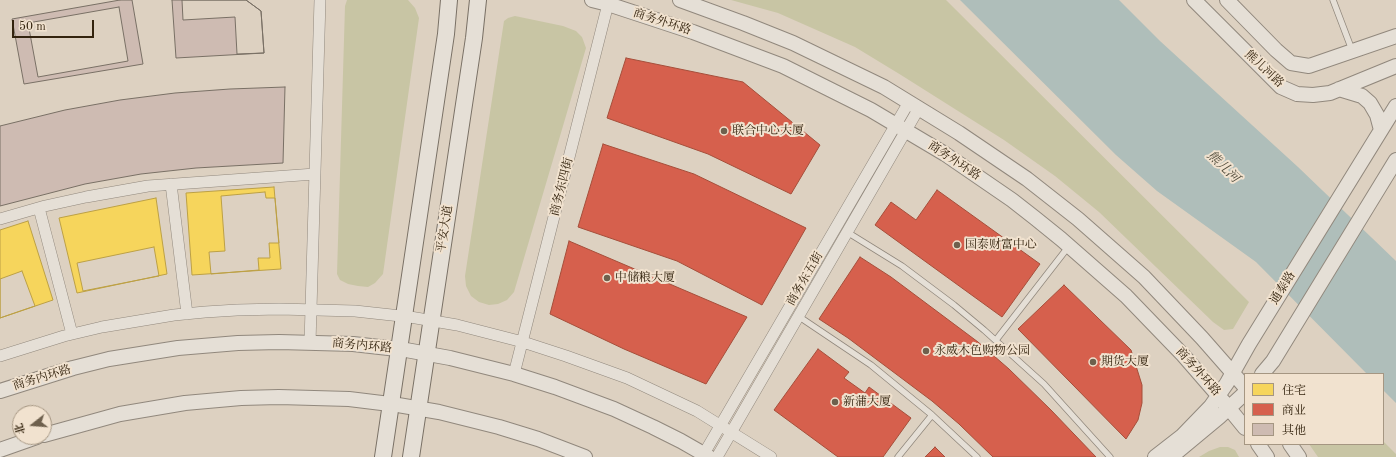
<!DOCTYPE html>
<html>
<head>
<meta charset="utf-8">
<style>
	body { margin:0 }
	#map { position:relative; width:1396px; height:457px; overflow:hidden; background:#ddd1c1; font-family:"Old Standard TT","Noto Serif SC",serif }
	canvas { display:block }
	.legend { position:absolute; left:1244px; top:373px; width:140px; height:72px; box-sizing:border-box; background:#f1e2cf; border:1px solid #a59682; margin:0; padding:5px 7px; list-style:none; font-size:12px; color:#33230e }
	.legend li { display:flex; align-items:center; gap:8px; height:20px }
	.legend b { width:20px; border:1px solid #a59682 }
	.north { position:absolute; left:12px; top:405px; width:40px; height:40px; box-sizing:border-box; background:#f1e2cf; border:1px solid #a59682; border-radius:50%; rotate:253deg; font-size:11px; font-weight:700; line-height:16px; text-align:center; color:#33230e }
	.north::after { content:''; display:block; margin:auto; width:14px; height:18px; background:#6e604d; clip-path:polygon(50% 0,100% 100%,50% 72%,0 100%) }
	.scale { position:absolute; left:12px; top:20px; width:82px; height:18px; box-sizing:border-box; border:2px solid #33230e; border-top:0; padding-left:5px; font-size:12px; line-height:14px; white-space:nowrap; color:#33230e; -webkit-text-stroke:3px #f1e2cf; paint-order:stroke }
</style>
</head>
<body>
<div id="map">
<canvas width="1396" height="457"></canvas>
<ul class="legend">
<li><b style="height:11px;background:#f6d55c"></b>住宅</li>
<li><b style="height:11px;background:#d6604d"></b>商业</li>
<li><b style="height:11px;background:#cebbb2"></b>其他</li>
</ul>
<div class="north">北</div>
<div class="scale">50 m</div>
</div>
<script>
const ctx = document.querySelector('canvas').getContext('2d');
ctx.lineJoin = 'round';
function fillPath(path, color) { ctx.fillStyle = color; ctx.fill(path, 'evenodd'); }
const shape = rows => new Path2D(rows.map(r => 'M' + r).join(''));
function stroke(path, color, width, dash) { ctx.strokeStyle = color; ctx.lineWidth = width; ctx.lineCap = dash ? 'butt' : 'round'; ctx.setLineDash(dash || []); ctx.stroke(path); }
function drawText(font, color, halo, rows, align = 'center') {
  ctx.font = font + ' "Old Standard TT","Noto Serif SC",serif'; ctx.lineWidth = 4; ctx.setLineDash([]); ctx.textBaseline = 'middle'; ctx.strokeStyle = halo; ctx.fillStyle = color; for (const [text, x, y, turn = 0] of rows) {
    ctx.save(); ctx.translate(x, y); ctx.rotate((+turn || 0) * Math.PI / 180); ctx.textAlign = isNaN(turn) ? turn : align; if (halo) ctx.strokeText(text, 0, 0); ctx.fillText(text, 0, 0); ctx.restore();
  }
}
fillPath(shape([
	[347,0,408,0,415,8,419,18,383,274,375,283,368,287,358,286,348,284,340,280,337,274,345,6],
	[731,0,946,0,1249,302,1233,329,1224,330,1213,322,1099,212,1055,176,1004,140,901,75,855,47,778,13],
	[515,16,563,26,576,31,582,37,586,48,514,292,507,300,498,304,489,305,479,302,471,296,466,286,465,276,504,21,508,18],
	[1383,441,1396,454,1396,457,1318,457,1309,444,1383,444],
	[1220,447,1228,447,1235,450,1239,457,1199,457,1209,451]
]), '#c8c5a4');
fillPath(shape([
	[960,0,1119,0,1160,41,1298,167,1396,261,1396,403,1383,390,1383,374,1367,374,1256,262,1157,191,1116,155]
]), '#afbeba');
const homes = shape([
	[274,187,281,269,192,275,186,193,274,187],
	[265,192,266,198,275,198,279,243,269,243,270,258,258,258,259,270,211,274,209,252,225,251,221,196,265,192],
	[156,198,167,274,77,293,59,218,156,198],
	[28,221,53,300,0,318,0,230,28,221],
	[154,247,159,276,83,291,77,263,154,247],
	[22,271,35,306,0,318,0,279,22,271]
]);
fillPath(homes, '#f6d55c');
stroke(homes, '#bca045', 1);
const shops = shape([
	[626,58,743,82,820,145,791,194,708,154,607,118,626,58],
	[603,144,694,174,806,228,762,305,677,261,578,227,603,144],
	[937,190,1040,264,1002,317,875,225,891,202,916,220,937,190],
	[569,241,747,317,706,384,624,349,550,314,569,241],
	[860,257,891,277,978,342,1009,369,1051,410,1096,457,993,457,959,424,932,401,848,338,819,319,860,257],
	[1064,285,1131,350,1142,385,1142,403,1138,420,1126,439,1018,329,1064,285],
	[818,349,849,372,844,378,865,393,869,387,911,418,883,457,838,457,774,410,818,349],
	[935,447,945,457,925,457,935,447]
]);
fillPath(shops, '#d6604d');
stroke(shops, '#a54e3a', 1);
const building = shape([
	[120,0,132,0,143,64,24,84,12,19,120,0],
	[172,0,246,0,261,11,264,53,176,58,172,0],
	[182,0,246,0,261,11,264,53,237,54,235,17,183,20,182,0],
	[119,7,128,61,38,77,28,23,119,7],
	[285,87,283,163,196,168,141,174,85,184,0,206,0,126,65,110,120,100,175,93,230,89,285,87]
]);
fillPath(building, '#cebbb2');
stroke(building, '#797065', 1);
const service = shape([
	[1333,0,1352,50],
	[847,232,902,266,954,305,984,330,1044,384,1110,457],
	[798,316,871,365,932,415,977,457],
	[996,340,1069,246],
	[898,457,932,415]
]);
const minor = shape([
	[171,184,187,314],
	[39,208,72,334],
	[0,219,45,206,86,197,148,186,315,174],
	[310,343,320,0],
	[0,356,64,336,102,327,174,315,205,312,237,310,279,309,355,311,410,317,457,325,523,342,566,356,627,378,697,411,771,457],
	[514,374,609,0],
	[702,457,909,102],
	[717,457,919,108]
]);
const tertiary = shape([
	[592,0,608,4,693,32,783,66,871,110,945,154,1012,200,1035,218,1061,239,1126,296,1183,355,1223,401,1245,428],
	[680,0,743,23,793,43,884,87,959,133,1027,179,1078,219,1144,277,1202,338,1245,387],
	[1194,0,1281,87,1297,94,1313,95,1330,93,1396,66],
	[1227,0,1276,50,1291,63,1309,66,1396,36],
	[1339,89,1362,96,1370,103,1377,115,1381,130],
	[1262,374,1273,361,1396,160],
	[0,391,73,368,109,359,178,348,238,343,279,342,353,344,406,350,450,358,514,374,555,387,614,409,653,427,681,441,709,457],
	[44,435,120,414,185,403,241,398,279,397,349,399,398,405,439,412,499,427,538,439,585,457],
	[1258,444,1267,457],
	[1290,444,1299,457],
	[0,450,37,437],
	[1155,457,1182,436,1211,406,1227,383,1249,344,1396,106],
	[1171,457,1219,417,1245,393]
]);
const secondary = shape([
	[383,457,446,34,449,0],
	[411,457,474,38,478,0]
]);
stroke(service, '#91887d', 7);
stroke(minor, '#91887d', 12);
stroke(tertiary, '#91887d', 16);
stroke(secondary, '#797065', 18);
stroke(service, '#e5dfd6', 5.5);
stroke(minor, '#e5dfd6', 11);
stroke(tertiary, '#e5dfd6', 14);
stroke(secondary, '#e5dfd6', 16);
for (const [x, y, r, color] of [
	[724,131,4,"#6e604d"],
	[957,245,4,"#6e604d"],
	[607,278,4,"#6e604d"],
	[926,351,4,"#6e604d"],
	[1093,362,4,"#6e604d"],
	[835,402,4,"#6e604d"]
]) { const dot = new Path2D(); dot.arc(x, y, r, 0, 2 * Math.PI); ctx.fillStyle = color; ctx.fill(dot); stroke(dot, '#f1e2cf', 1.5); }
drawText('12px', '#33230e', '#f1e2cf', [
	["商务外环路",662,22,18],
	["熊儿河路",1264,69,43],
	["商务外环路",954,161,33],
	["商务东四街",562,187,-76],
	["平安大道",445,229,-81],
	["商务东五街",805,279,-60],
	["通泰路",1283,288,-58],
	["商务内环路",362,346,5],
	["商务外环路",1198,372,48],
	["商务内环路",42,378,-17]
]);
drawText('12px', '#33230e', '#f1e2cf', [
	["联合中心大厦",732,131],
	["国泰财富中心",965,245],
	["中储粮大厦",615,278],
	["永威木色购物公园",934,351],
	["期货大厦",1101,362],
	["新蒲大厦",843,402]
], 'left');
drawText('italic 13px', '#4d4838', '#f1e2cf', [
	["熊儿河",1223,167,44]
]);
</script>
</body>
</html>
